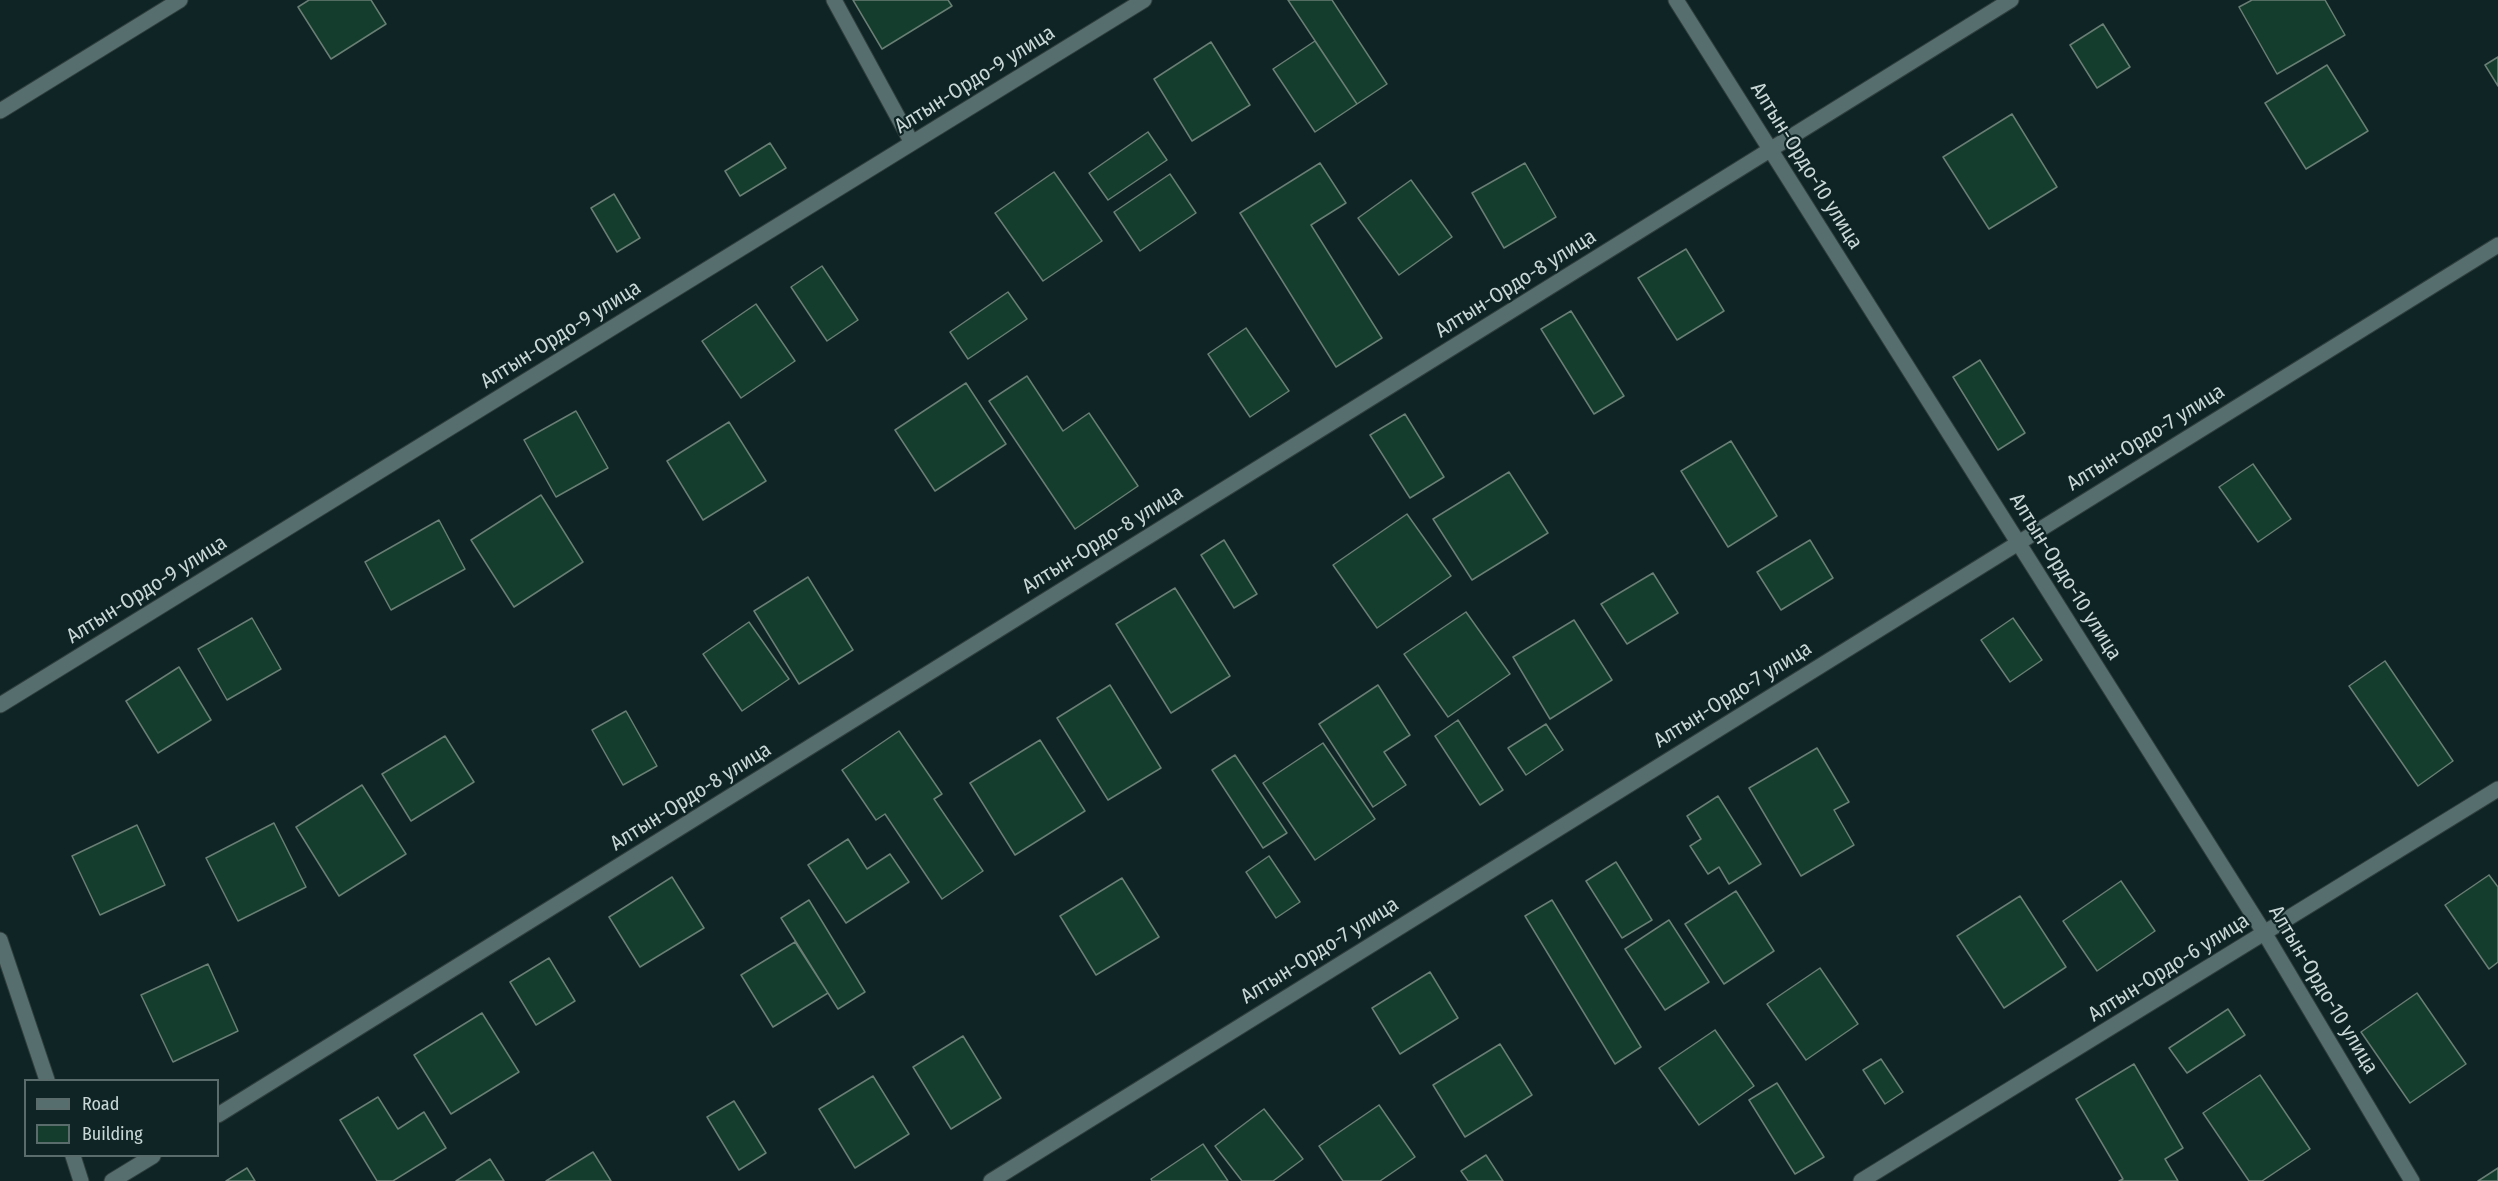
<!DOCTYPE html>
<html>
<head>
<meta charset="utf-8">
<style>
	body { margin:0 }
	#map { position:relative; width:2498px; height:1181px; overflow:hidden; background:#0f2525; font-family:"Fira Sans Condensed",sans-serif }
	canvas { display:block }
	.legend { position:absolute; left:24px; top:1079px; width:195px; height:78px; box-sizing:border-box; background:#0f2525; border:2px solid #5a6c6c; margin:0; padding:8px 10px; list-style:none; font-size:18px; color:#cad7d7 }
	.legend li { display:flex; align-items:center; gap:12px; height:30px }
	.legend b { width:30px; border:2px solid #5a6c6c }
</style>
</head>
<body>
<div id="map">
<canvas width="2498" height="1181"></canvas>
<ul class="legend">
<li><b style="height:8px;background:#566e6e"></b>Road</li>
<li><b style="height:16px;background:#143d2d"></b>Building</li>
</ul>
</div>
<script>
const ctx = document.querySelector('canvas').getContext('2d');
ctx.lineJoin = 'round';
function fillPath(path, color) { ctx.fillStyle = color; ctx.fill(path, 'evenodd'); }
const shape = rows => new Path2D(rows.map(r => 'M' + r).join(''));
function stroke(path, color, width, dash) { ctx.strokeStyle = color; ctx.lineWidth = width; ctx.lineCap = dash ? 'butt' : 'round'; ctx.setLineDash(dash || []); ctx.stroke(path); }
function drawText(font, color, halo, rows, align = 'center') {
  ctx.font = font + ' "Fira Sans Condensed",sans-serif'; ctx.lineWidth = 4.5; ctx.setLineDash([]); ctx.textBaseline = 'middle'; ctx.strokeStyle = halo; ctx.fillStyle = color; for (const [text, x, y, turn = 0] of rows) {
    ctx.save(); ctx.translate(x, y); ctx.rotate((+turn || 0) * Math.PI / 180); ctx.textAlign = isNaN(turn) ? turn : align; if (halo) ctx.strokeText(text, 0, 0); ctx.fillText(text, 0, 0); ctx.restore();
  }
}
const building = shape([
	[309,0,371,0,386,24,331,59,298,7,309,0],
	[853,0,948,0,952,6,882,49,853,0],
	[1288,0,1332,0,1387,84,1357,104,1288,0],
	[2252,0,2325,0,2345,35,2277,74,2239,7,2252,0],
	[2103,24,2130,67,2097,88,2070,45,2103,24],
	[1315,41,1357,104,1315,132,1273,69,1315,41],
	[1211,42,1250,105,1192,141,1154,79,1211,42],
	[2498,57,2498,86,2485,65,2498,57],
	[2327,65,2368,131,2306,169,2265,103,2327,65],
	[2012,114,2057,187,1989,229,1943,157,2012,114],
	[1148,132,1167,160,1108,200,1089,173,1148,132],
	[770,143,786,168,740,196,725,171,770,143],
	[1320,163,1346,203,1311,225,1382,338,1336,367,1240,213,1320,163],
	[1525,163,1556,217,1504,248,1472,193,1525,163],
	[1054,172,1102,241,1043,281,995,213,1054,172],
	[1170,174,1196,213,1140,251,1114,212,1170,174],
	[1411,180,1452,237,1399,275,1358,218,1411,180],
	[614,194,640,238,617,252,591,208,614,194],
	[1686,249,1724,311,1677,340,1638,278,1686,249],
	[822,266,858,320,827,341,791,287,822,266],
	[1008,292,1027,319,968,359,950,332,1008,292],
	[756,304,795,361,741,398,702,341,756,304],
	[1571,311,1624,396,1594,414,1541,329,1571,311],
	[1246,328,1289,391,1250,417,1208,354,1246,328],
	[1980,360,2025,433,1998,450,1953,377,1980,360],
	[1027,376,1063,431,1089,413,1138,486,1075,529,989,401,1027,376],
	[966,383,1006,444,935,491,895,430,966,383],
	[576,411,608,468,556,497,524,440,576,411],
	[1405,414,1444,477,1410,498,1370,435,1405,414],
	[729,422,766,481,703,520,667,461,729,422],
	[1731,441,1777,516,1728,547,1681,471,1731,441],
	[2253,464,2291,519,2258,542,2219,487,2253,464],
	[1509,472,1548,533,1472,580,1433,519,1509,472],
	[541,495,583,562,514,607,471,540,541,495],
	[1407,514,1451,576,1377,628,1333,565,1407,514],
	[439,520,465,569,391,610,365,562,439,520],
	[1224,540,1257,594,1234,608,1201,555,1224,540],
	[1810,540,1833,578,1781,610,1757,572,1810,540],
	[1653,573,1678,613,1627,644,1601,604,1653,573],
	[808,577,853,650,799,684,754,611,808,577],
	[1175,588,1230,676,1171,713,1116,624,1175,588],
	[1466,612,1510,674,1448,717,1404,654,1466,612],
	[252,618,281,669,227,700,198,649,252,618],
	[2013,618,2042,660,2010,682,1981,640,2013,618],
	[1574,620,1612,680,1550,719,1513,657,1574,620],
	[749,622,789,679,742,711,703,654,749,622],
	[2385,661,2453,761,2418,786,2349,686,2385,661],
	[179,667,211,720,158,753,126,701,179,667],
	[1110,685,1161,768,1108,800,1057,718,1110,685],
	[1378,685,1410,735,1384,752,1406,785,1373,807,1319,724,1378,685],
	[626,711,657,766,623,785,592,730,626,711],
	[1458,720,1503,790,1480,805,1435,736,1458,720],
	[1546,724,1563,750,1526,775,1508,748,1546,724],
	[899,731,942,794,934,799,983,871,942,899,885,814,876,820,842,770,899,731],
	[445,736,474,782,411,821,382,774,445,736],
	[1040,740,1085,811,1015,855,970,783,1040,740],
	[1323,743,1375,819,1315,860,1263,783,1323,743],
	[1817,748,1849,802,1834,810,1854,845,1801,876,1749,788,1817,748],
	[1235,755,1287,833,1263,848,1212,770,1235,755],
	[362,785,406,854,339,896,296,827,362,785],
	[1718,796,1761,864,1729,884,1719,867,1708,874,1690,846,1701,839,1687,816,1718,796],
	[274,823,306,887,238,921,206,858,274,823],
	[137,825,165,885,100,915,72,856,137,825],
	[848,839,867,869,890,854,909,882,846,923,808,865,848,839],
	[1269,856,1300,902,1276,918,1246,872,1269,856],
	[1616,862,1652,920,1622,938,1586,881,1616,862],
	[2489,875,2498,887,2498,962,2489,969,2445,905,2489,875],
	[672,877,704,928,640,967,609,917,672,877],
	[1122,878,1159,937,1096,975,1060,916,1122,878],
	[2121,881,2155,931,2097,971,2063,921,2121,881],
	[1736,891,1774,951,1724,984,1685,924,1736,891],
	[2020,896,2066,967,2004,1008,1957,936,2020,896],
	[809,900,865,992,838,1009,781,918,809,900],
	[1552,900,1641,1047,1615,1064,1525,916,1552,900],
	[1669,920,1709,982,1665,1010,1625,949,1669,920],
	[795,942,828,993,773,1027,741,975,795,942],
	[549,958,575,1001,536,1025,510,982,549,958],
	[208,964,238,1031,173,1062,141,995,208,964],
	[1820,968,1858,1024,1806,1060,1767,1004,1820,968],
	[1430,972,1458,1018,1400,1054,1372,1008,1430,972],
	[2417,993,2466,1064,2410,1103,2361,1032,2417,993],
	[2228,1009,2245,1035,2187,1073,2169,1048,2228,1009],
	[482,1013,519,1072,451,1114,414,1055,482,1013],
	[1715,1030,1754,1086,1699,1125,1659,1068,1715,1030],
	[963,1036,1001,1098,951,1129,913,1067,963,1036],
	[1500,1044,1532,1095,1465,1137,1433,1085,1500,1044],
	[1881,1059,1903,1092,1885,1104,1863,1070,1881,1059],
	[2134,1064,2183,1148,2165,1159,2178,1181,2119,1181,2123,1179,2076,1099,2134,1064],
	[2260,1075,2310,1149,2262,1181,2249,1181,2203,1113,2260,1075],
	[873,1076,909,1134,855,1168,819,1109,873,1076],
	[1777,1083,1824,1157,1795,1174,1749,1100,1777,1083],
	[378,1097,398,1129,424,1112,446,1148,393,1181,377,1181,340,1120,378,1097],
	[734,1101,766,1153,739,1170,707,1117,734,1101],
	[1379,1105,1415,1157,1380,1181,1343,1181,1319,1146,1379,1105],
	[1264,1109,1303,1159,1273,1181,1242,1181,1215,1146,1264,1109],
	[1203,1144,1228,1181,1152,1181,1151,1179,1203,1144],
	[593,1152,611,1181,546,1181,593,1152],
	[1486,1155,1503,1181,1468,1181,1461,1171,1486,1155],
	[490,1159,504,1181,456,1181,490,1159],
	[247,1168,255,1181,226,1181,247,1168],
	[2498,1168,2498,1181,2478,1181,2498,1168]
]);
fillPath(building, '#143d2d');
stroke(building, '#697e74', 1.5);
const minor = shape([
	[834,0,912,143],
	[1676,0,2265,934,2412,1181],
	[0,111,180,0],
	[0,705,1144,0],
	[218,1115,2011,0],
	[112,1181,153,1156],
	[991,1181,2498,245],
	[1861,1181,2498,789]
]);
const tertiary = shape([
	[0,940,47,1080],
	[73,1156,81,1181]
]);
stroke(minor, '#303e3e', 17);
stroke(tertiary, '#303e3e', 17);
stroke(minor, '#566e6e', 15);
stroke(tertiary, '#566e6e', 15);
drawText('21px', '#cad7d7', '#0f2525', [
	["Алтын-Ордо-9 улица",975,80,-32],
	["Алтын-Ордо-10 улица",1806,166,58],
	["Алтын-Ордо-8 улица",1516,284,-32],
	["Алтын-Ордо-9 улица",561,335,-32],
	["Алтын-Ордо-7 улица",2146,438,-32],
	["Алтын-Ордо-8 улица",1103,540,-32],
	["Алтын-Ордо-10 улица",2065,577,58],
	["Алтын-Ордо-9 улица",147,590,-32],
	["Алтын-Ордо-7 улица",1733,695,-32],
	["Алтын-Ордо-8 улица",691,797,-32],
	["Алтын-Ордо-7 улица",1320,951,-32],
	["Алтын-Ордо-6 улица",2169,968,-32],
	["Алтын-Ордо-10 улица",2323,990,59]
]);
</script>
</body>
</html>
